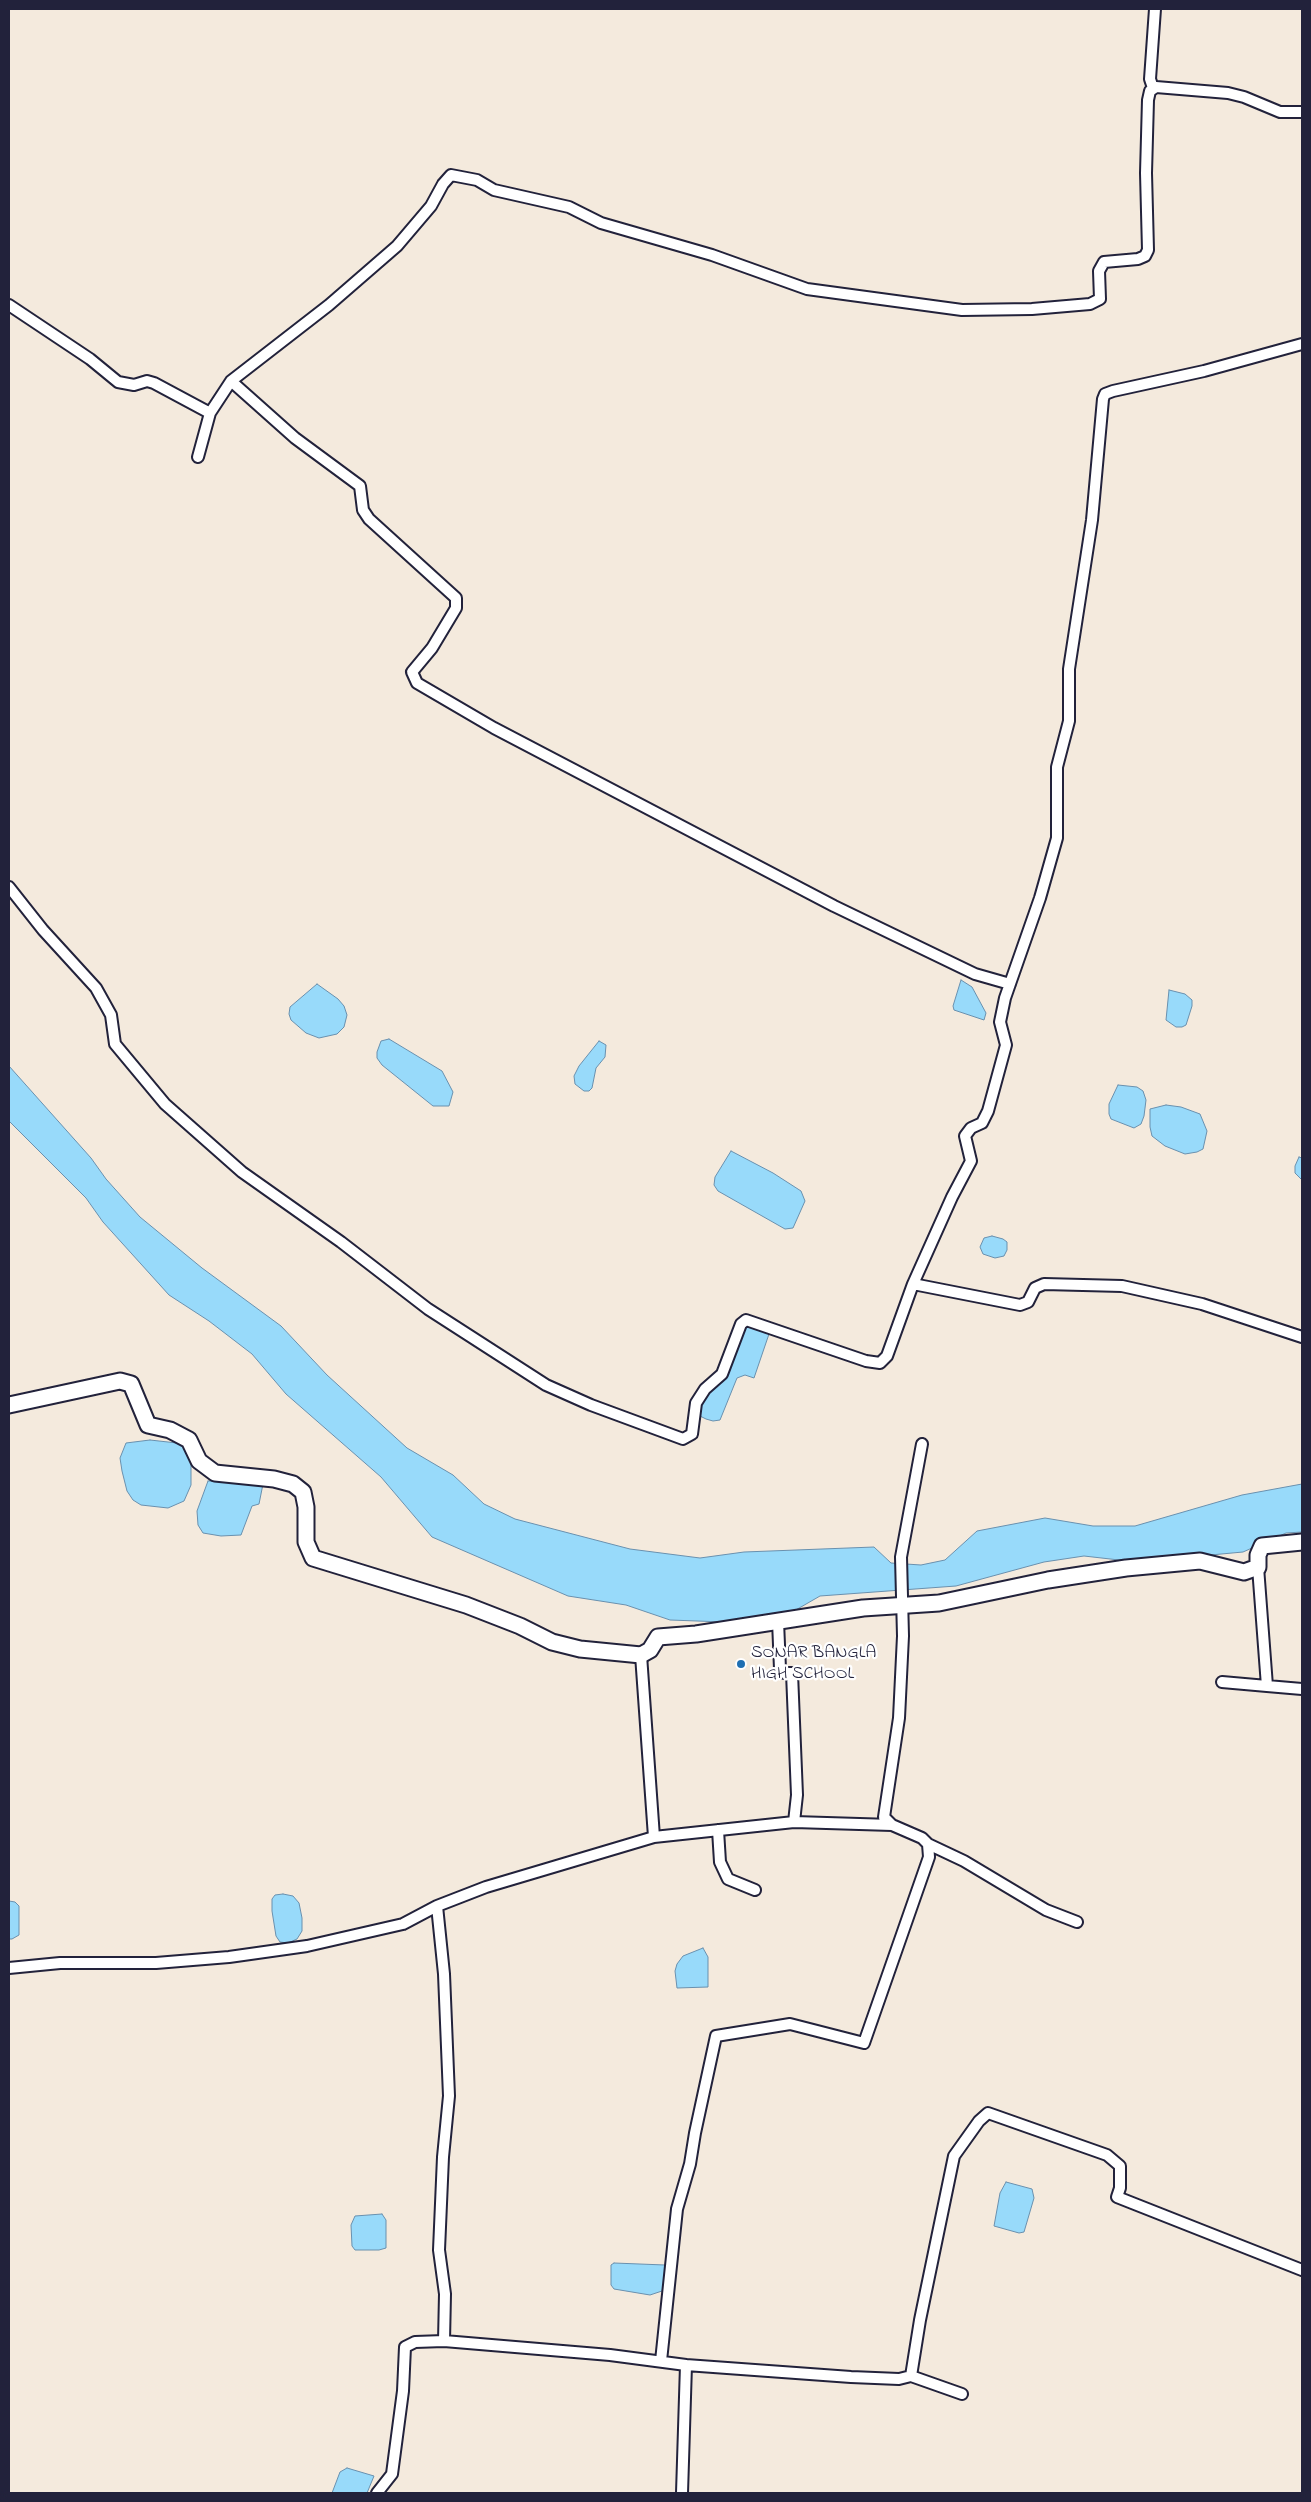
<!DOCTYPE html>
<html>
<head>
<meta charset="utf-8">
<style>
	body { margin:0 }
	#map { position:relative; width:1311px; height:2502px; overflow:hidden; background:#f4eadd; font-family:"Indie Flower",sans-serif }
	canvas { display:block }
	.frame { position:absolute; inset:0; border:10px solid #22223b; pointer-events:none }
</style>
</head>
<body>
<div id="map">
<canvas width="1311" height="2502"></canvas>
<div class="frame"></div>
</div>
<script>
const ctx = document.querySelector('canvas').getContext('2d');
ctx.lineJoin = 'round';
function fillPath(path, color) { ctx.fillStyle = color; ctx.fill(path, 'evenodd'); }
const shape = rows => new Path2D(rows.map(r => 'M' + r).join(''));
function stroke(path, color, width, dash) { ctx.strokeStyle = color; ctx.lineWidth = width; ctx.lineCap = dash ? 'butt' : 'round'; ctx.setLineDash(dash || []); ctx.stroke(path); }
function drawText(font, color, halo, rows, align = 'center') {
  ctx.font = font + ' "Indie Flower",sans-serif'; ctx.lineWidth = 4.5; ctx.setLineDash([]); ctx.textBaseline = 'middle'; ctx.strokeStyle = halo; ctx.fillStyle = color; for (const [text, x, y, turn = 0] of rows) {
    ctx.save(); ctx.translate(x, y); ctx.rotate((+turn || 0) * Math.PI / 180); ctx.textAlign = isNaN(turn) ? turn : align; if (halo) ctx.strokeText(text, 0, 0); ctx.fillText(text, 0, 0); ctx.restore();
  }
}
const water = shape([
	[961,980,972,987,986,1013,984,1020,954,1010,953,1006,961,980],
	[317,984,338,999,344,1006,347,1015,344,1027,337,1034,319,1038,306,1033,291,1020,289,1014,290,1007,317,984],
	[1169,990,1185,994,1192,1000,1192,1006,1186,1025,1182,1027,1176,1027,1166,1020,1169,990],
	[389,1039,442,1071,453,1092,449,1106,433,1106,382,1065,377,1058,377,1052,381,1041,389,1039],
	[599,1041,606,1045,605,1057,596,1068,592,1088,589,1091,584,1091,575,1084,574,1076,579,1066,599,1041],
	[9,1066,91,1158,106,1179,140,1217,202,1268,281,1326,327,1375,407,1448,453,1475,484,1504,515,1519,630,1549,700,1558,744,1552,874,1547,891,1563,921,1565,945,1560,977,1531,1045,1518,1093,1526,1135,1526,1242,1495,1302,1484,1302,1532,1286,1533,1243,1552,1178,1558,1119,1560,1084,1556,1044,1562,956,1586,820,1596,794,1611,724,1622,670,1620,626,1605,568,1596,432,1537,381,1477,286,1394,252,1354,209,1321,169,1295,103,1222,86,1198,9,1121,9,1066],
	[1118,1085,1137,1087,1143,1091,1146,1100,1144,1116,1141,1124,1134,1128,1111,1119,1109,1114,1109,1104,1118,1085],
	[1166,1105,1181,1107,1200,1114,1207,1131,1203,1149,1197,1152,1185,1154,1165,1146,1152,1136,1150,1127,1150,1109,1166,1105],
	[731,1151,773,1173,801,1191,805,1201,793,1228,785,1229,718,1191,714,1185,715,1177,731,1151],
	[1299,1157,1302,1158,1302,1180,1295,1173,1295,1166,1299,1157],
	[992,1236,1003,1239,1007,1242,1007,1250,1004,1256,995,1258,983,1254,980,1247,984,1238,992,1236],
	[746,1325,769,1334,754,1378,745,1375,737,1378,720,1420,713,1421,706,1419,700,1416,700,1406,746,1325],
	[150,1440,177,1443,186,1446,191,1454,191,1485,184,1501,168,1508,141,1505,133,1500,127,1491,122,1471,120,1458,126,1443,150,1440],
	[208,1481,249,1481,263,1484,259,1504,252,1506,241,1535,221,1536,203,1533,198,1525,197,1511,208,1481],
	[283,1894,293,1896,299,1903,302,1918,302,1931,297,1939,288,1943,280,1942,276,1936,272,1911,272,1899,275,1895,283,1894],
	[9,1901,15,1902,19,1906,19,1935,12,1939,9,1939,9,1901],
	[703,1948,708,1957,708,1987,677,1988,675,1971,677,1964,683,1956,703,1948],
	[1006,2182,1032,2189,1034,2198,1024,2232,1019,2233,994,2226,1000,2193,1006,2182],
	[382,2214,386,2220,386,2248,379,2250,355,2250,352,2246,351,2225,355,2216,382,2214],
	[614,2263,665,2265,670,2273,665,2290,650,2295,614,2289,611,2285,611,2265,614,2263],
	[347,2468,374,2476,367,2493,332,2493,340,2472,347,2468]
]);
fillPath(water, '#98dafa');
stroke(water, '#6990ae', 1);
const street = shape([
	[1153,88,1150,79,1155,9],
	[9,305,90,359,118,382,134,385,147,381,154,383,210,413,231,381,329,305,397,246,431,206,443,184,451,175,477,180,494,190,569,207,601,223,712,255,807,289,962,310,1032,309,1090,304,1100,299,1099,271,1104,262,1138,259,1145,256,1148,250,1146,173,1148,100,1150,91,1156,87,1228,93,1244,97,1280,112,1302,112],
	[231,381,295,438,360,486,363,510,369,519,456,598,456,608,432,648,412,672,417,683,494,728,834,906,975,974,1010,984],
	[198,457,210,413],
	[9,887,43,930,96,988,111,1015,115,1044,165,1104,242,1172,341,1242,428,1309,546,1385,591,1405,683,1439,692,1434,696,1403,705,1389,722,1374,741,1324,746,1320,866,1361,880,1363,887,1356,913,1284,952,1197,971,1161,965,1136,971,1128,982,1123,988,1111,1006,1045,1000,1022,1005,998,1040,898,1057,838,1057,767,1069,721,1069,669,1092,520,1103,399,1105,394,1113,391,1204,371,1302,344],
	[913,1284,1020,1305,1028,1302,1035,1288,1044,1284,1122,1286,1202,1304,1302,1337],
	[641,1655,654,1837,486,1887,437,1906,444,1974,449,2096,443,2157,439,2250,445,2294,444,2341,610,2355,686,2365,682,2493],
	[1222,1682,1267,1686,1258,1567],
	[1267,1686,1302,1689],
	[794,1822,892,1825],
	[718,1830,720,1862,728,1879,755,1890],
	[654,1837,794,1822,797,1795,792,1673,784,1673,780,1669,778,1621],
	[928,1844,964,1861,1046,1910,1077,1922],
	[9,1968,60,1963,156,1963,229,1957,307,1946,403,1924,437,1906],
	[661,2361,677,2209,690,2164,695,2133,716,2036,790,2024,864,2043,929,1857,928,1844,922,1838,892,1825,884,1817,899,1718,903,1636,901,1557,922,1444],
	[686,2365,851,2377,899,2379,911,2376,920,2320,954,2156,979,2121,988,2113,1107,2155,1120,2166,1120,2188,1117,2197,1302,2270],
	[911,2376,962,2394],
	[377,2493,392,2474,403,2391,405,2347,415,2342,444,2341]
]);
const secondary = shape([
	[9,1405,120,1381,131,1384,148,1425,170,1430,189,1440,199,1461,215,1473,274,1479,293,1484,303,1492,306,1507,306,1542,313,1558,466,1605,520,1626,552,1642,580,1649,641,1655,650,1650,658,1637,696,1634,863,1608,939,1603,1048,1580,1126,1568,1200,1561,1244,1572,1258,1567,1258,1555,1262,1546,1302,1542]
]);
stroke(street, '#22223b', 14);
stroke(secondary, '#22223b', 19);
stroke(street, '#fff', 10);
stroke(secondary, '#fff', 15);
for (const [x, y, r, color] of [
	[741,1664,5,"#1f6fb2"]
]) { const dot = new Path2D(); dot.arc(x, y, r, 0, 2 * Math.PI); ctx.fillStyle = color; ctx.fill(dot); stroke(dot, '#fff', 2); }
drawText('18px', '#22223b', '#fff', [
	["SONAR BANGLA",751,1654],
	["HIGH SCHOOL",751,1675]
], 'left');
</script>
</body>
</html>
